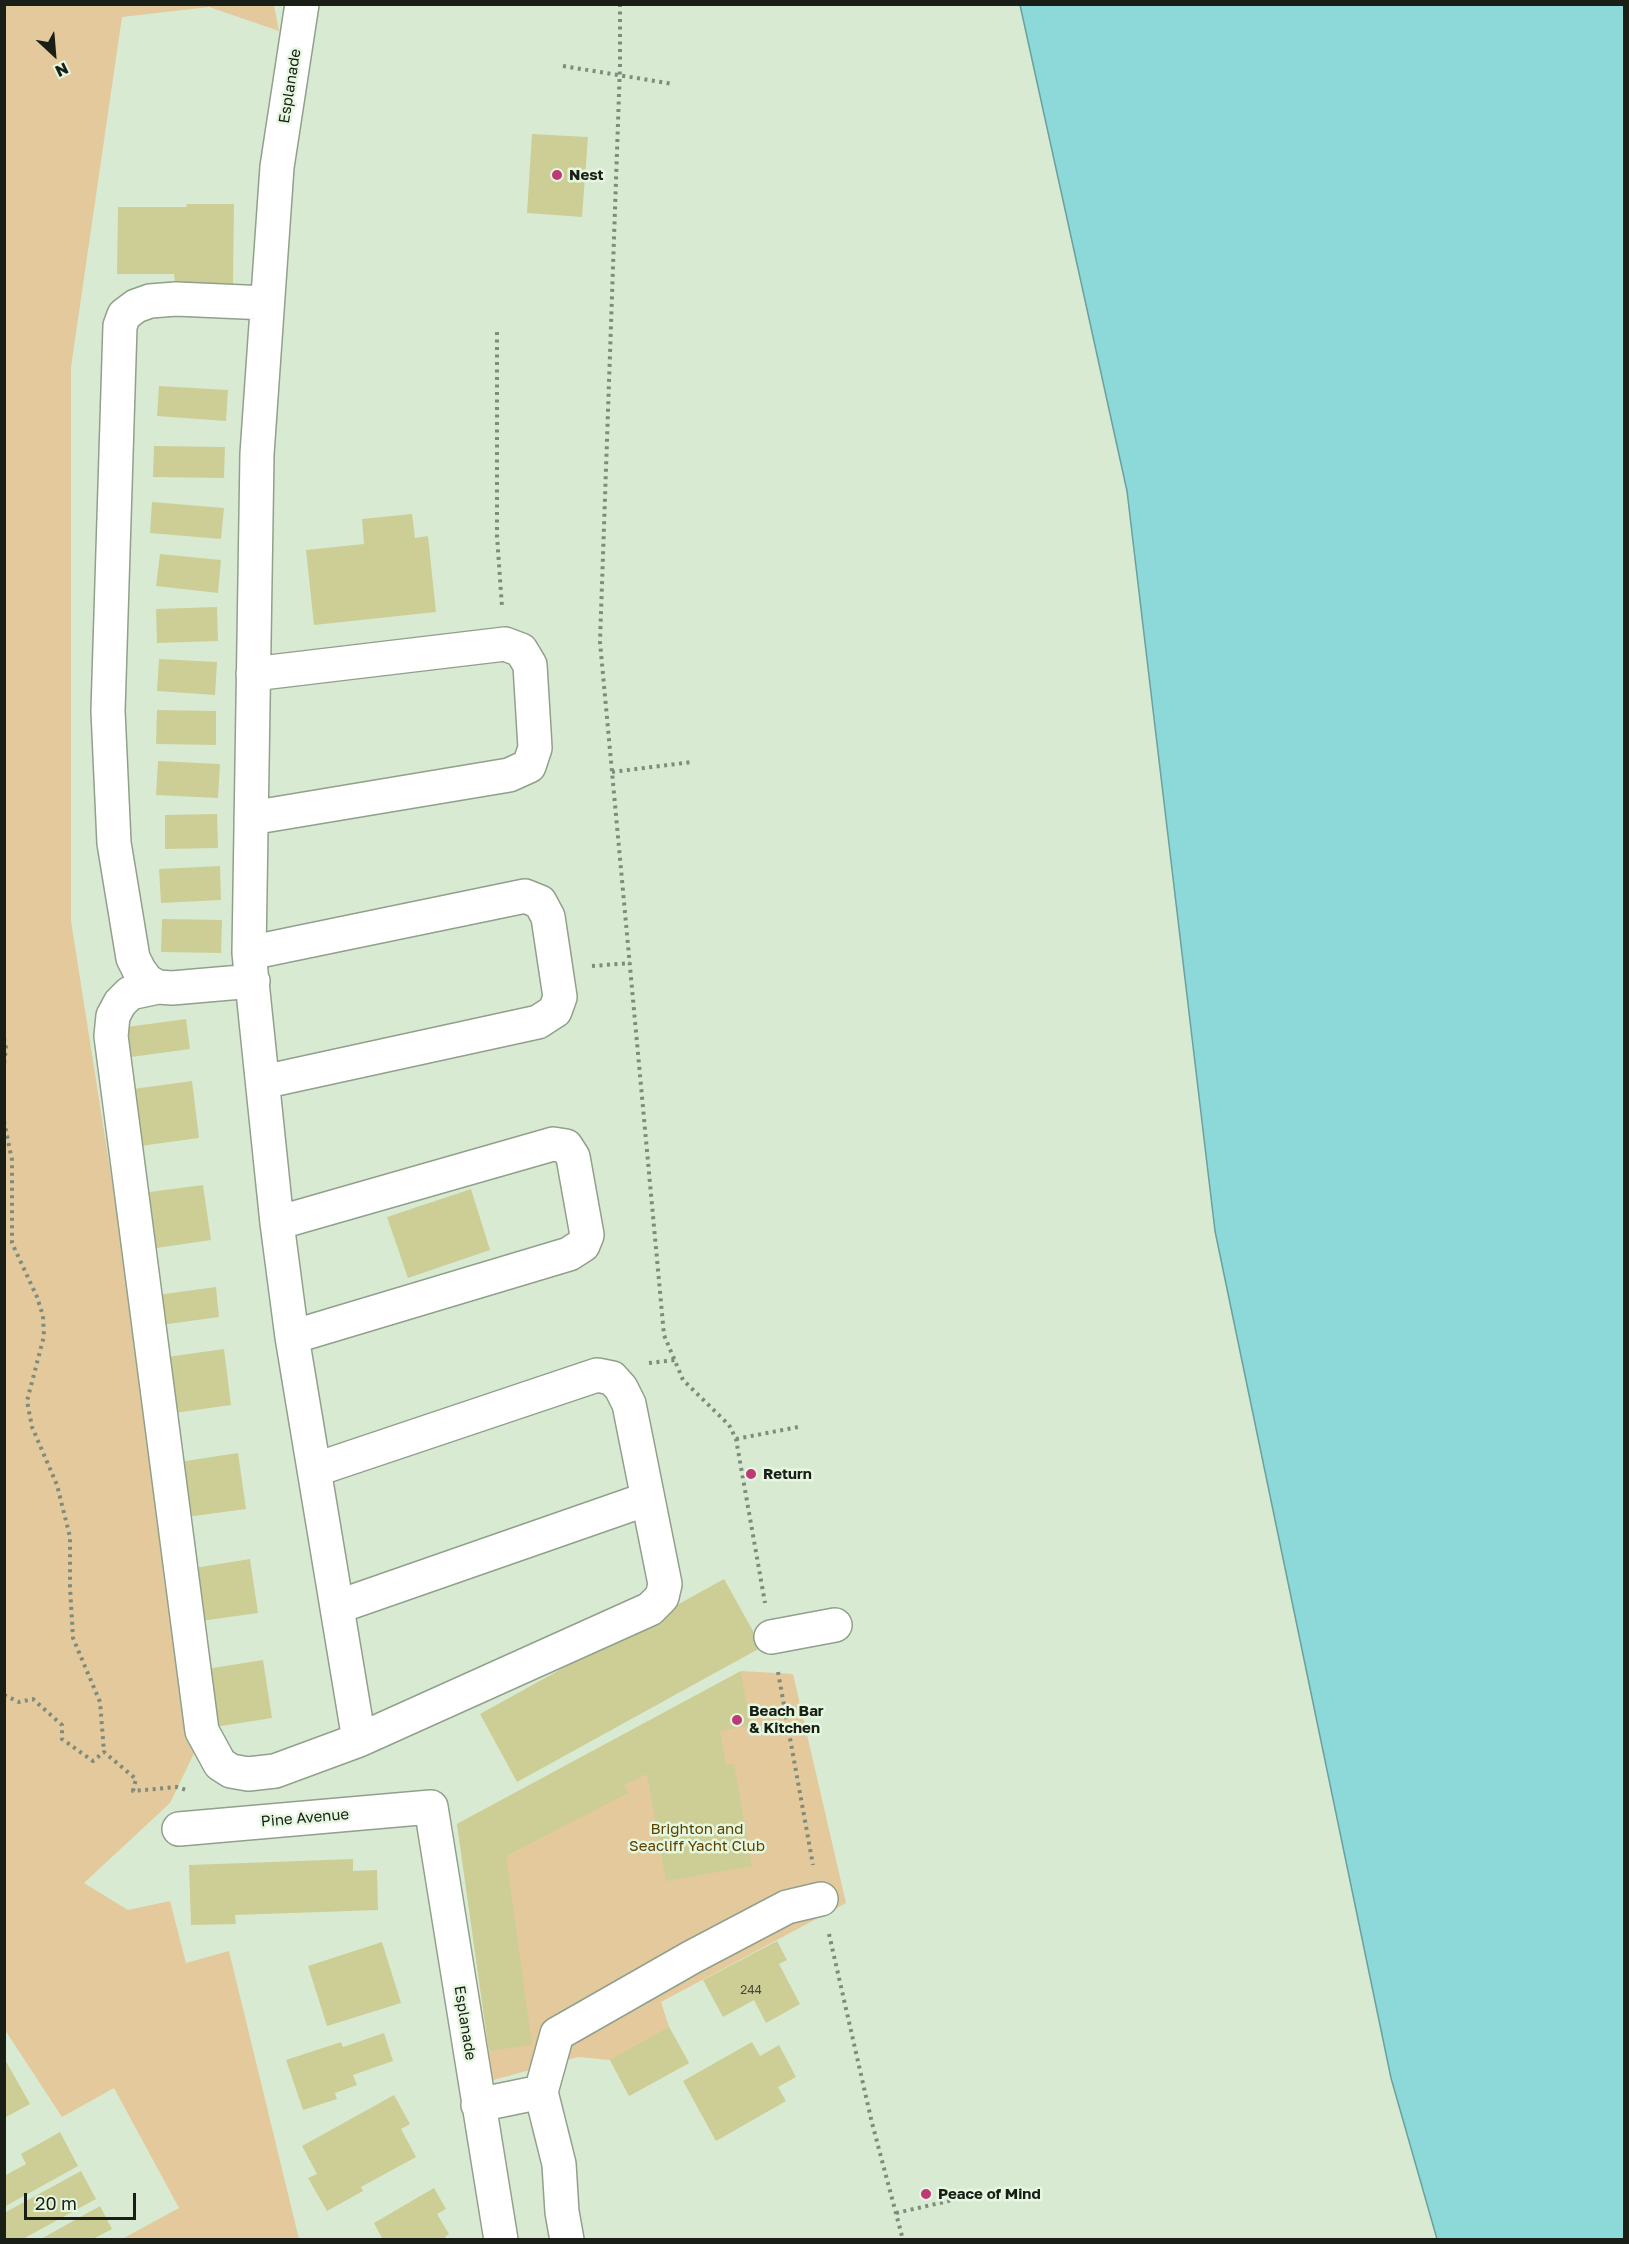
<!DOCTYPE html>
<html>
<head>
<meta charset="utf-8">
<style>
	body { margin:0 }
	#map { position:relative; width:1629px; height:2244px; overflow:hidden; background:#d9ead3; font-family:"Golos Text",sans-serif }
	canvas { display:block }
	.frame { position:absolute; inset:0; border:6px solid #191f17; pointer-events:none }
	.north { position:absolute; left:24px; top:24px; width:60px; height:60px; -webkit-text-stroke:4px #e6f7e0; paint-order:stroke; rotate:154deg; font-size:16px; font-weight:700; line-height:24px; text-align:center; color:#191f17 }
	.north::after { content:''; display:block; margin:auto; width:21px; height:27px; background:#191f17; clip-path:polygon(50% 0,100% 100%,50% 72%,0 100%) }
	.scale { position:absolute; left:24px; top:2193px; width:112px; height:27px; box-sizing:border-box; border:3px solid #191f17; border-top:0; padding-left:8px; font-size:18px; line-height:21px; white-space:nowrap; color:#191f17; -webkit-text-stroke:4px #e6f7e0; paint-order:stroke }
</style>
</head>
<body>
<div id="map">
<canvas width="1629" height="2244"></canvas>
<div class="frame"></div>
<div class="north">N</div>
<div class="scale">20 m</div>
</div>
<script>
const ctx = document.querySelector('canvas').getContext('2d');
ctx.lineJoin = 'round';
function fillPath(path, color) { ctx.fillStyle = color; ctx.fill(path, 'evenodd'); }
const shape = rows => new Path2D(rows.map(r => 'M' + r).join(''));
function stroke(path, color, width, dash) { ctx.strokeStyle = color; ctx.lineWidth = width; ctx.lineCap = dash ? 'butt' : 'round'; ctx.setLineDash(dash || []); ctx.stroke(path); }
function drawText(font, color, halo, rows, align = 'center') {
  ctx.font = font + ' "Golos Text",sans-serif'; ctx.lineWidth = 5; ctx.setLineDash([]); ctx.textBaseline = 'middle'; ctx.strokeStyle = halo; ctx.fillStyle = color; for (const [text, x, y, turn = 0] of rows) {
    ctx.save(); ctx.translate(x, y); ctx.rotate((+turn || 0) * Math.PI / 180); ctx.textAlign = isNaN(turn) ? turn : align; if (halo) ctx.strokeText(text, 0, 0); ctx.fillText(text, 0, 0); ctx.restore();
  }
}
fillPath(shape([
	[4,5,274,5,279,31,209,7,122,17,71,367,71,921,200,1741,170,1803,84,1883,128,1910,170,1901,186,1963,229,1951,299,2239,122,2239,179,2208,114,2088,62,2117,5,2030],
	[741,1671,793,1674,846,1903,661,2002,669,2027,689,2063,629,2096,610,2060,578,2057,493,2080,457,1824]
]), '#e3c99c');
const water = shape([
	[1020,5,1624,5,1624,2239,1437,2239,1391,2078,1215,1231,1127,491,1020,5]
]);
fillPath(water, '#8dd8d8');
stroke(water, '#6aa09e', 1.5);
fillPath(shape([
	[532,134,588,137,582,217,527,213],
	[187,204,234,204,233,284,175,284,174,274,117,274,118,207,186,207],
	[159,386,228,390,226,421,157,416],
	[154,446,225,447,224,478,153,477],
	[152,502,224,508,221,539,150,533],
	[412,514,415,538,428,536,436,612,314,625,306,550,364,544,362,519],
	[160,554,221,560,218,593,156,586],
	[217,607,218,641,157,643,156,609],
	[159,659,217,662,215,695,157,691],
	[157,710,216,711,216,745,156,744],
	[158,761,220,764,218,798,156,795],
	[217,814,218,848,165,849,165,815],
	[220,866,221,900,161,903,159,869],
	[162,919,222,920,221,953,161,952],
	[186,1019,190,1049,131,1057,127,1027],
	[192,1081,199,1138,140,1146,133,1089],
	[203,1185,211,1240,150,1249,142,1193],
	[471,1189,490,1250,408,1278,387,1217],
	[216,1287,219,1317,161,1325,157,1295],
	[224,1349,231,1405,174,1413,167,1357],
	[238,1453,246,1509,187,1517,179,1462],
	[250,1559,258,1613,201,1621,194,1568],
	[724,1579,762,1647,517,1782,480,1714],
	[263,1660,272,1718,215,1727,206,1669],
	[741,1671,750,1725,720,1731,726,1765,734,1764,752,1866,666,1881,647,1774,624,1785,628,1793,506,1856,532,2045,489,2051,457,1824],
	[353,1859,353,1871,377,1870,378,1910,235,1915,236,1924,191,1925,189,1865],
	[777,1941,787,1960,779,1964,800,2004,766,2023,754,2000,723,2017,703,1980],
	[382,1942,401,2003,327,2026,308,1966],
	[669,2027,689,2063,629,2096,610,2060],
	[384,2033,393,2061,353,2075,357,2085,335,2093,337,2099,303,2110,286,2060,341,2042,343,2047],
	[752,2042,760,2056,779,2045,796,2077,778,2087,786,2101,716,2141,683,2081],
	[4,2058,30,2104,6,2117,4,2114],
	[394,2095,410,2124,401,2129,416,2157,361,2187,363,2191,327,2211,308,2178,317,2174,302,2146],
	[60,2132,78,2166,4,2207,4,2176,26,2164,21,2154],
	[81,2171,96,2199,21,2240,4,2240,4,2213],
	[434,2188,446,2209,437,2214,449,2234,445,2237,447,2240,383,2240,374,2223],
	[100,2206,112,2229,91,2240,39,2240]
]), '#ccce96');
const minor = shape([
	[302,4,277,167,257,454,249,953,277,1223,292,1337,359,1740],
	[251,818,509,775,529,766,535,748,530,665,521,650,505,644,253,674],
	[249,953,525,896,540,902,548,917,560,997,555,1011,538,1022,263,1082],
	[253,981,172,988,158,987,147,981,139,970,133,958,114,843,108,711,120,326,124,315,136,306,150,301,176,299,267,303],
	[158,987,130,993,120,1003,113,1016,111,1036,202,1731,220,1764,231,1771,248,1774,275,1771,359,1740,650,1609,662,1597,665,1584,629,1404,621,1388,612,1378,597,1375,314,1470],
	[277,1223,553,1144,566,1146,573,1157,587,1235,583,1245,569,1254,292,1337],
	[337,1607,647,1499],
	[771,1637,835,1625],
	[179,1829,431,1807,501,2240],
	[478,2105,541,2092],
	[567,2240,562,2212,559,2164,541,2092,557,2034,692,1957,787,1907,821,1899]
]);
stroke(minor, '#90a08b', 36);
stroke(shape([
	[620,4,620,65,600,642,664,1335,683,1380,729,1425,736,1439,765,1603],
	[563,66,673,84],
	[497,332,497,536,502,607],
	[612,772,692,762],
	[592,966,630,963],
	[4,1038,6,1048,4,1065],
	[4,1121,12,1160,12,1243,37,1297,43,1316,44,1336,27,1401,32,1427,57,1485,70,1537,70,1587,73,1638,100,1702,104,1752],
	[649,1363,675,1360],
	[736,1439,798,1427],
	[778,1672,813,1865],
	[4,1695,19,1702,33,1699,62,1725,62,1739,93,1761,104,1752,136,1779,133,1791,177,1787,189,1791],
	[829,1934,872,2123,903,2240],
	[896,2213,953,2200]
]), '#7f8b7b', 4, [3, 4.5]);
stroke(minor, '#fff', 33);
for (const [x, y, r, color] of [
	[557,175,6,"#c03977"],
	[751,1474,6,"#c03977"],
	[737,1720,6,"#c03977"],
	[926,2194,6,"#c03977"]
]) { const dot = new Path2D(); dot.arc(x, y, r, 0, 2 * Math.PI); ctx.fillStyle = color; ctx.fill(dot); stroke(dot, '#e6f7e0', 2); }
drawText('12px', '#464b37', null, [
	["244",751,1990]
]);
drawText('15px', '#191f17', '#e6f7e0', [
	["Esplanade",290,86,-81],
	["Pine Avenue",305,1818,-5],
	["Esplanade",465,2023,81]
]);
drawText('bold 15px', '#191f17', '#e6f7e0', [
	["Nest",569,175],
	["Return",763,1474],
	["Beach Bar",749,1711],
	["& Kitchen",749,1728],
	["Peace of Mind",938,2194]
], 'left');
drawText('15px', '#5d4200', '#e6f7e0', [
	["Brighton and",697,1829],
	["Seacliff Yacht Club",697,1846]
]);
</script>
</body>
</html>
